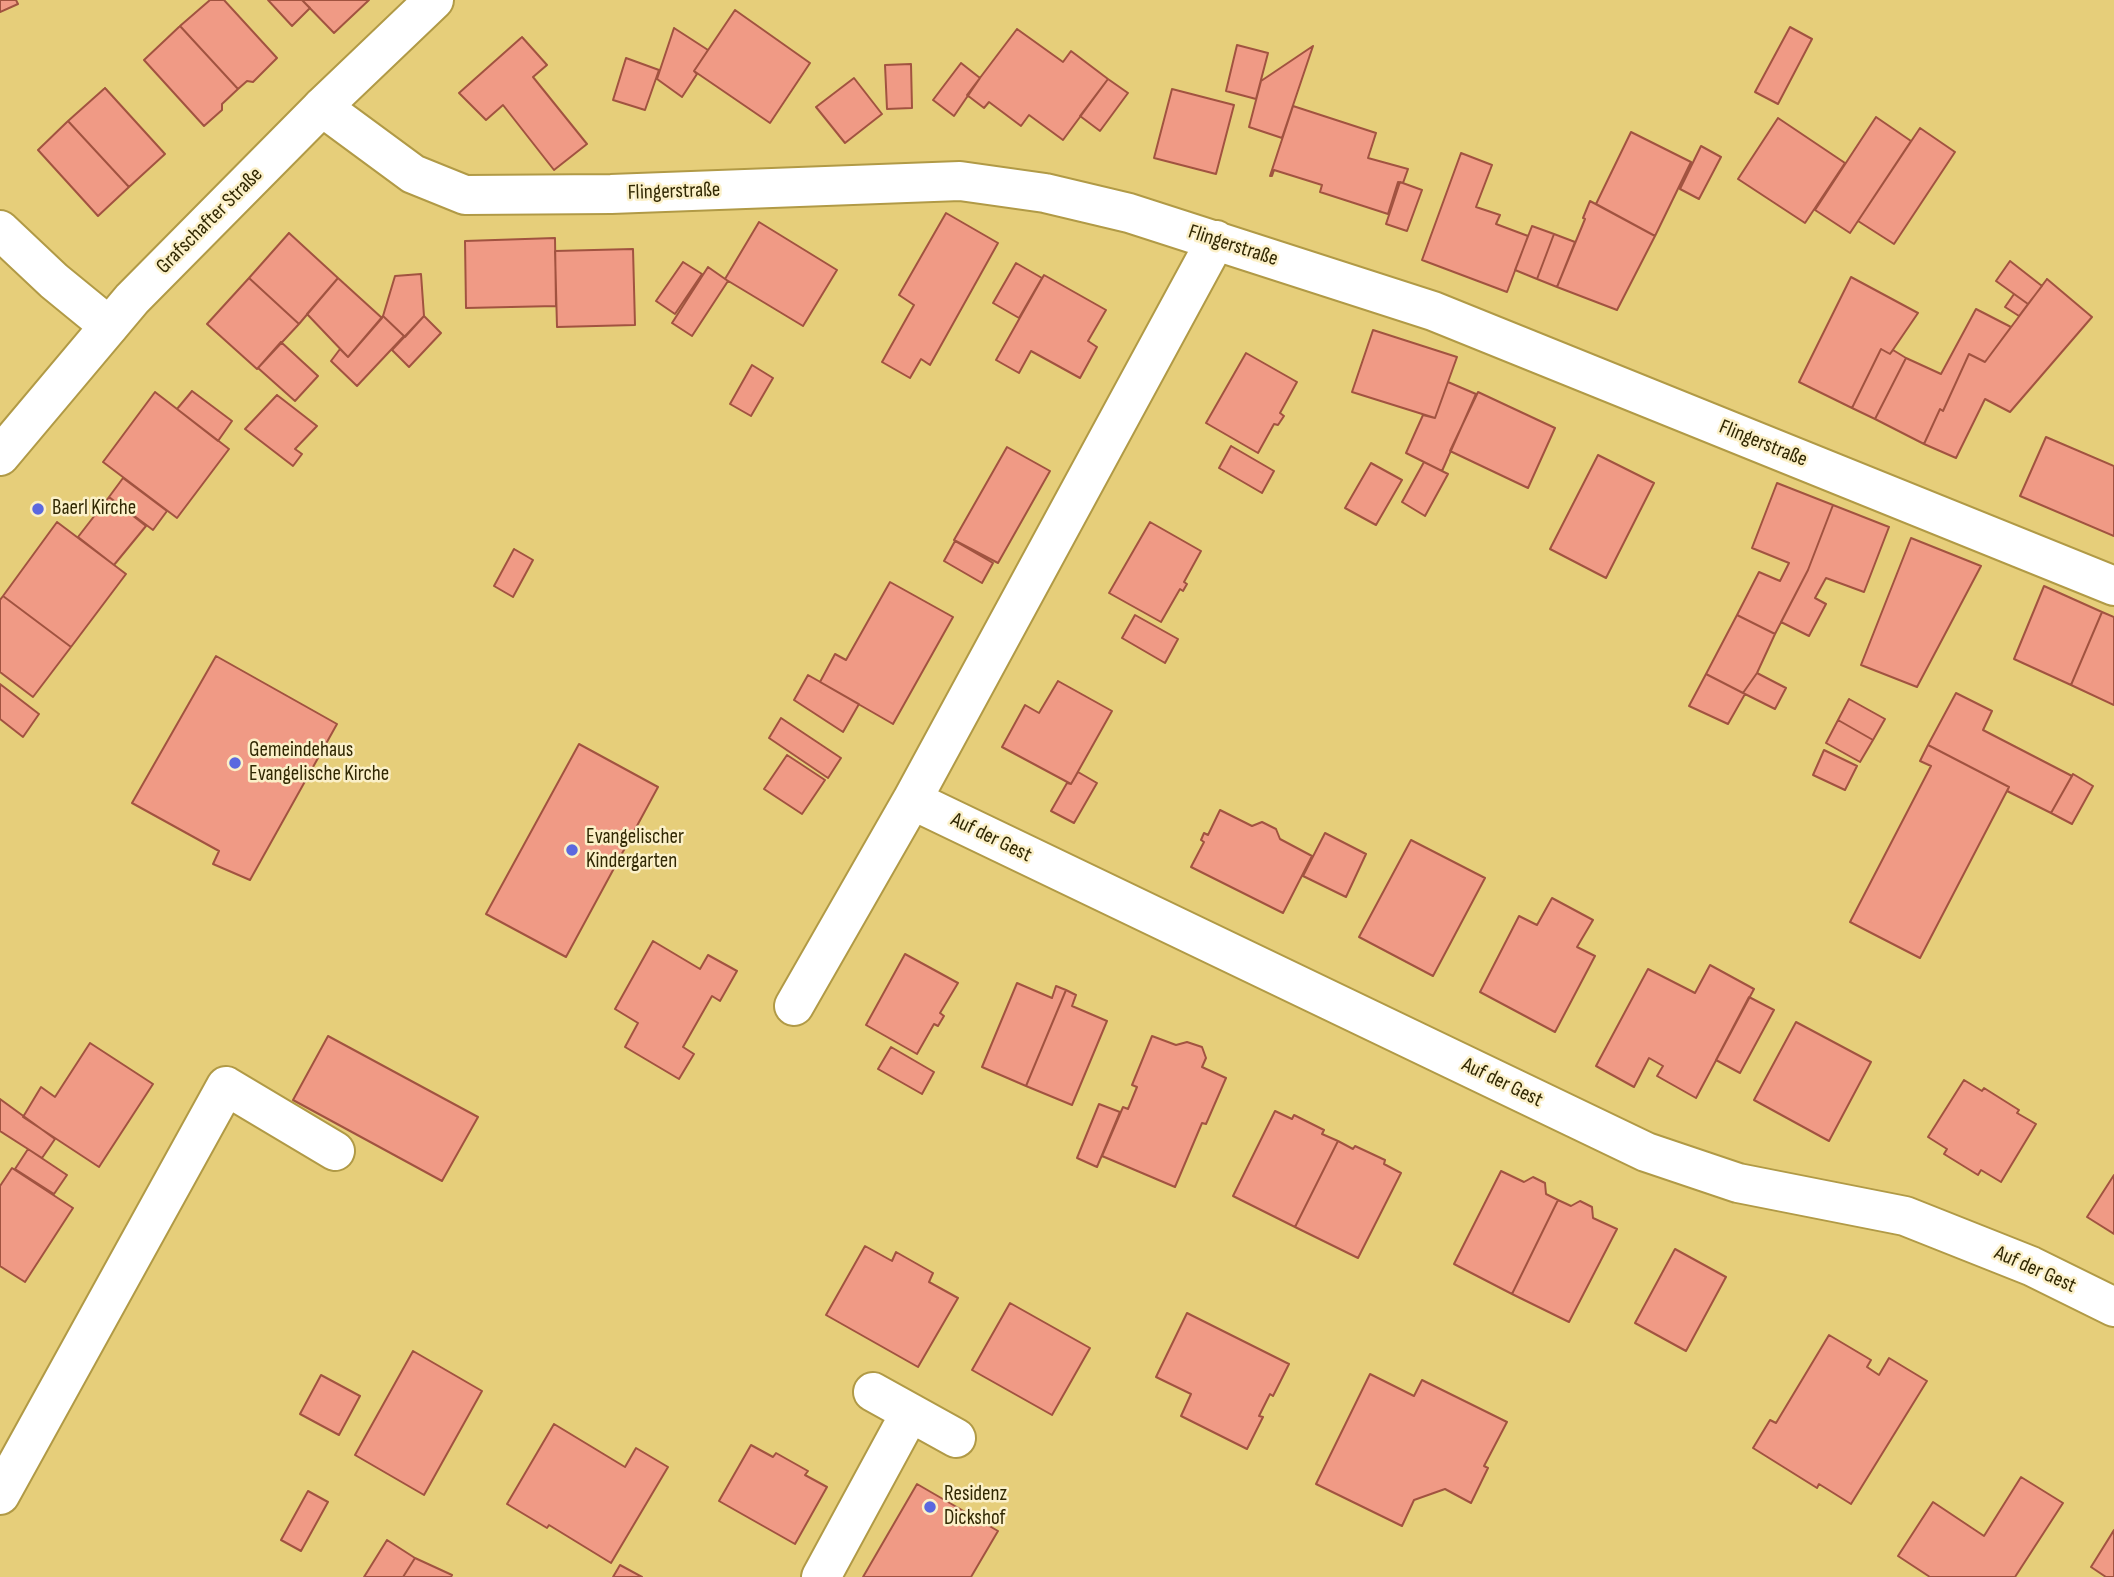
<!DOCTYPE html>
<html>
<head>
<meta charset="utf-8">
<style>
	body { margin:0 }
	canvas { display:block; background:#e6ce7a }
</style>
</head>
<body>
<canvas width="2114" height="1577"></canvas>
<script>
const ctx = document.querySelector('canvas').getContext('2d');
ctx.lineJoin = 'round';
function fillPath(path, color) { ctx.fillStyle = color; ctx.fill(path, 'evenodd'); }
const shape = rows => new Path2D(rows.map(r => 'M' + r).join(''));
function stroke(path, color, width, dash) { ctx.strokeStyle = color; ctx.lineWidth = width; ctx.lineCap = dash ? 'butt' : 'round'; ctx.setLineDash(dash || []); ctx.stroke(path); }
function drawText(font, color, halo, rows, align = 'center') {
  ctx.font = font + ' "Sofia Sans Condensed",sans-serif'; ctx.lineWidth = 5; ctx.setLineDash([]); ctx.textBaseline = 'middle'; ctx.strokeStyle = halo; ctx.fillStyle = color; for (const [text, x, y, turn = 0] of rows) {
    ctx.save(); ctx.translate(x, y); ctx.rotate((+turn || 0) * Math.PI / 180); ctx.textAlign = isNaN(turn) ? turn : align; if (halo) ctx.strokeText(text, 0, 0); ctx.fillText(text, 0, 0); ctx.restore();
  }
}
const building = shape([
	[0,0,16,0,18,4,0,12,0,0],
	[210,0,224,0,277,58,253,82,247,81,238,89,180,26,210,0],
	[268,0,302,0,310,8,292,26,268,0],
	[302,0,369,0,334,33,302,0],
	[735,10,810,63,770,123,694,71,735,10],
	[180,26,238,89,222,104,222,110,204,126,144,60,180,26],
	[1790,27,1812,39,1778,104,1755,92,1790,27],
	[674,28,708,50,694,71,697,74,682,97,657,79,674,28],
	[1017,29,1063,62,1071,51,1108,79,1063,140,1029,115,1021,126,989,102,984,108,967,95,1017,29],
	[522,37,547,65,533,77,587,144,554,170,503,105,486,120,459,93,522,37],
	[1237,45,1268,53,1256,99,1226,91,1237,45],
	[1313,46,1282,138,1249,127,1261,81,1313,46],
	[626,58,659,70,645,110,613,100,626,58],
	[961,63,980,78,954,116,933,100,961,63],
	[911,64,912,108,887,109,885,65,911,64],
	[854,78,882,114,845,143,816,107,854,78],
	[1108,79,1128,93,1100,131,1080,116,1108,79],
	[105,88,165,154,129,187,68,121,105,88],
	[1172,89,1234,105,1216,174,1154,158,1172,89],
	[1293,106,1376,133,1368,158,1408,169,1403,183,1398,182,1388,214,1320,192,1322,185,1274,170,1272,176,1270,176,1293,106],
	[1876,117,1911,141,1850,233,1815,210,1876,117],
	[1778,118,1845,163,1805,223,1738,179,1778,118],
	[68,121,129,187,98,216,38,150,68,121],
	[1920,128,1955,152,1894,244,1858,221,1920,128],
	[1631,132,1691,162,1655,236,1596,204,1631,132],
	[1701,146,1721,157,1699,199,1680,189,1701,146],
	[1461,153,1492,165,1476,207,1500,215,1496,224,1528,236,1507,292,1422,260,1461,153],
	[1400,182,1422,190,1407,231,1386,224,1400,182],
	[1590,201,1655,236,1617,310,1557,287,1585,219,1583,218,1590,201],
	[946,213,998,243,930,365,921,359,910,378,882,362,914,305,899,295,946,213],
	[759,222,837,270,803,326,725,279,759,222],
	[1532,226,1554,234,1537,279,1515,270,1532,226],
	[289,233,338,278,299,324,249,278,289,233],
	[1554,234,1575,242,1557,287,1537,279,1554,234],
	[555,238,556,306,466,308,465,241,555,238],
	[633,249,635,325,557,327,555,251,633,249],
	[2010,261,2042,286,2028,304,1996,281,2010,261],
	[683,262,702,274,675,314,656,301,683,262],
	[1016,263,1042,278,1019,318,993,303,1016,263],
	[708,267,728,281,692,336,672,323,708,267],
	[421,274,424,316,405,337,383,316,395,276,421,274],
	[1044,275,1106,310,1088,341,1097,347,1080,378,1031,351,1019,373,996,360,1044,275],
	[1851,277,1918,313,1890,354,1881,349,1852,408,1799,382,1851,277],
	[249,278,299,324,257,369,207,324,249,278],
	[338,278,382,318,348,357,307,314,338,278],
	[2047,279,2092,317,2010,412,1985,399,1956,458,1924,444,1940,409,1943,411,1969,354,1985,362,2047,279],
	[2014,294,2028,304,2019,316,2005,307,2014,294],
	[1976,309,2011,327,1985,362,1969,354,1943,411,1940,409,1924,444,1875,419,1906,358,1941,374,1976,309],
	[383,316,404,336,357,386,331,361,340,349,348,357,383,316],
	[424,316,441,333,409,367,392,350,424,316],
	[1373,330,1457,357,1435,418,1352,392,1373,330],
	[281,342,318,376,295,401,258,368,281,342],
	[1881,349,1890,354,1893,350,1906,358,1875,419,1852,408,1881,349],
	[1246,353,1297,382,1280,413,1284,416,1278,425,1274,424,1258,453,1206,423,1246,353],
	[752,365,773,378,751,416,730,404,752,365],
	[1448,382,1476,394,1442,471,1406,453,1423,415,1435,418,1448,382],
	[192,391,232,421,218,441,177,409,192,391],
	[155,392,229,449,177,518,103,462,155,392],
	[1478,392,1555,428,1528,488,1450,451,1478,392],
	[277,395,317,426,295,449,302,454,293,466,245,429,277,395],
	[2046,437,2114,466,2114,536,2020,496,2046,437],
	[1231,446,1274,471,1262,493,1219,468,1231,446],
	[1007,447,1050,471,998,563,954,540,1007,447],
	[1598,455,1654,483,1606,578,1550,549,1598,455],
	[1424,462,1448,474,1425,516,1402,502,1424,462],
	[1371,463,1402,480,1376,525,1345,508,1371,463],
	[123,478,167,511,153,530,109,497,123,478],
	[1777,483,1833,505,1808,570,1775,634,1737,615,1759,572,1780,581,1789,563,1752,548,1777,483],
	[109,497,146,526,114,565,78,537,109,497],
	[1833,505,1889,527,1864,592,1826,578,1815,598,1826,604,1809,636,1781,622,1808,570,1833,505],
	[57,522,126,574,71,647,3,596,57,522],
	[1150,522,1201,551,1184,582,1187,584,1183,591,1180,589,1161,622,1109,593,1150,522],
	[1911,538,1981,566,1917,687,1861,665,1911,538],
	[955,541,993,563,982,583,944,561,955,541],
	[514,549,533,560,513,597,494,586,514,549],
	[890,582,953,617,893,724,820,682,835,654,846,660,890,582],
	[2044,586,2102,612,2071,685,2014,659,2044,586],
	[3,596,71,647,33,697,0,672,0,600,3,596],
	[2102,612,2114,617,2114,705,2071,685,2102,612],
	[1135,615,1178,639,1165,663,1122,638,1135,615],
	[1737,615,1775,634,1757,673,1743,693,1706,674,1737,615],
	[216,656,337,724,250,880,213,864,219,851,132,803,216,656],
	[1757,673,1786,688,1775,709,1743,693,1757,673],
	[1706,674,1745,694,1728,724,1689,706,1706,674],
	[808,675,859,704,843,732,794,700,808,675],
	[1058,681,1112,711,1071,784,1002,747,1025,705,1039,713,1058,681],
	[0,684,39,714,23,737,0,719,0,684],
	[1956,693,1992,711,1983,730,2072,776,2051,813,2007,791,2009,787,1928,745,1956,693],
	[1849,699,1885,719,1873,740,1838,720,1849,699],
	[781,718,841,758,828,778,769,738,781,718],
	[1838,720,1873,740,1860,762,1826,743,1838,720],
	[579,744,658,787,566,957,486,914,579,744],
	[1928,745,2009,787,1920,958,1850,922,1931,766,1920,761,1928,745],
	[1824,750,1857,766,1845,790,1813,775,1824,750],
	[787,755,825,780,802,814,764,789,787,755],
	[1078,772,1097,783,1074,823,1051,811,1067,783,1071,784,1078,772],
	[2073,774,2093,786,2072,824,2051,813,2073,774],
	[1220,810,1252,826,1262,822,1276,829,1280,839,1312,856,1283,913,1191,867,1204,842,1201,840,1204,833,1208,835,1220,810],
	[1325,833,1366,854,1346,897,1303,876,1325,833],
	[1411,840,1485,878,1433,976,1359,937,1411,840],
	[1552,898,1593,920,1577,947,1595,956,1555,1032,1480,992,1519,916,1537,925,1552,898],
	[653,941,700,969,708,955,737,971,720,1001,712,996,683,1047,694,1054,679,1079,625,1047,638,1023,615,1009,653,941],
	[905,954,958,983,940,1013,944,1016,938,1026,934,1024,917,1054,866,1025,905,954],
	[1710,965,1754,989,1696,1098,1657,1076,1663,1066,1649,1058,1634,1087,1596,1066,1648,969,1695,993,1710,965],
	[1017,983,1052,998,1056,986,1066,990,1026,1086,982,1067,1017,983],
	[1066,990,1076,995,1072,1006,1107,1021,1072,1105,1026,1086,1066,990],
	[1749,997,1774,1010,1740,1073,1716,1060,1749,997],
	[1796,1022,1871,1062,1829,1141,1754,1100,1796,1022],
	[328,1036,478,1117,442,1181,293,1100,328,1036],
	[1152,1036,1176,1045,1187,1042,1202,1047,1206,1058,1202,1067,1226,1078,1206,1124,1202,1123,1175,1187,1102,1156,1123,1107,1128,1109,1137,1087,1132,1085,1152,1036],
	[90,1043,153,1084,99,1167,23,1117,41,1087,55,1097,90,1043],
	[891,1047,934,1072,922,1094,878,1069,891,1047],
	[1964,1080,1982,1091,1984,1088,2019,1110,2017,1113,2036,1124,2001,1182,1981,1170,1978,1175,1944,1154,1947,1149,1928,1137,1964,1080],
	[0,1099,55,1139,42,1158,0,1131,0,1099],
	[1099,1104,1120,1112,1097,1167,1077,1158,1099,1104],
	[1275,1111,1292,1119,1294,1115,1324,1130,1322,1134,1338,1141,1295,1227,1233,1196,1275,1111],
	[1338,1141,1353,1149,1355,1146,1385,1160,1384,1164,1401,1173,1358,1258,1295,1227,1338,1141],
	[28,1149,67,1175,54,1194,15,1169,28,1149],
	[12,1168,73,1208,25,1282,0,1266,0,1186,12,1168],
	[1501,1171,1524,1182,1533,1177,1545,1183,1546,1194,1558,1200,1512,1294,1454,1264,1501,1171],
	[2114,1175,2114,1234,2087,1217,2114,1175],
	[1558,1200,1571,1206,1580,1201,1592,1207,1593,1218,1617,1229,1569,1322,1512,1294,1558,1200],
	[865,1246,892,1261,896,1252,933,1273,929,1282,958,1298,918,1367,826,1315,865,1246],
	[1675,1249,1726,1277,1686,1351,1635,1323,1675,1249],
	[1010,1303,1090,1348,1052,1415,972,1370,1010,1303],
	[1187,1313,1289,1364,1273,1396,1270,1394,1259,1416,1263,1417,1247,1449,1181,1416,1191,1394,1156,1377,1187,1313],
	[1829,1335,1871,1360,1867,1367,1879,1375,1889,1358,1927,1381,1851,1504,1819,1484,1817,1488,1753,1448,1770,1420,1776,1423,1829,1335],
	[413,1351,482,1391,424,1495,355,1455,413,1351],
	[1370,1374,1414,1396,1422,1380,1507,1422,1484,1466,1488,1468,1471,1503,1445,1489,1414,1500,1402,1526,1316,1484,1370,1374],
	[321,1375,360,1396,339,1435,300,1414,321,1375],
	[554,1424,625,1467,636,1448,668,1467,611,1563,549,1525,547,1528,507,1504,554,1424],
	[751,1445,773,1457,776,1453,808,1471,805,1475,827,1487,795,1544,719,1501,751,1445],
	[2021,1477,2063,1503,2015,1577,1930,1577,1898,1556,1933,1502,1984,1536,2021,1477],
	[917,1484,998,1531,971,1577,863,1577,917,1484],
	[308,1491,328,1502,301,1551,281,1540,308,1491],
	[2114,1530,2114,1577,2106,1577,2091,1567,2114,1530],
	[387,1540,415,1558,403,1577,364,1577,387,1540],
	[415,1558,452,1575,451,1577,403,1577,415,1558],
	[620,1565,642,1577,613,1577,620,1565]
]);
fillPath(building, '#f09a85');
stroke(building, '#a15340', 2);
const minor = shape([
	[322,107,413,174,465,195,611,194,960,181,1045,193,1129,213,1433,311,2114,586],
	[0,230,54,281,109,326],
	[1216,240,912,800,1646,1152,1738,1183,1905,1216,2031,1266,2114,1307],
	[794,1006,912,800],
	[873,1392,956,1438],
	[0,1495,226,1086,335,1151],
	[821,1577,910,1413]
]);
const major = shape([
	[0,456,132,299,322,107,434,0]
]);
stroke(minor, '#b19a46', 42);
stroke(major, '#b19a46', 42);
stroke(minor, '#fff', 38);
stroke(major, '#fff', 38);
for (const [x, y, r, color] of [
	[38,509,7,"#5b68df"],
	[235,763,7,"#5b68df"],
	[572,850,7,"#5b68df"],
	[930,1507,7,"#5b68df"]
]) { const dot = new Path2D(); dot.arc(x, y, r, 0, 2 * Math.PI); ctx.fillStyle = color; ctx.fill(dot); stroke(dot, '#fbf0c8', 2.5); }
drawText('21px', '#312803', '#fbf0c8', [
	["Flingerstraße",674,192,-2],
	["Grafschafter Straße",210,221,-45],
	["Flingerstraße",1233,246,18],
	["Flingerstraße",1763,444,22],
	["Auf der Gest",991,838,26],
	["Auf der Gest",1502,1083,26],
	["Auf der Gest",2035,1270,24]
]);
drawText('21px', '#312803', '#fbf0c8', [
	["Baerl Kirche",52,509],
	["Gemeindehaus",249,751],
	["Evangelische Kirche",249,775],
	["Evangelischer",586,838],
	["Kindergarten",586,862],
	["Residenz",944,1495],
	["Dickshof",944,1519]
], 'left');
</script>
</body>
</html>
